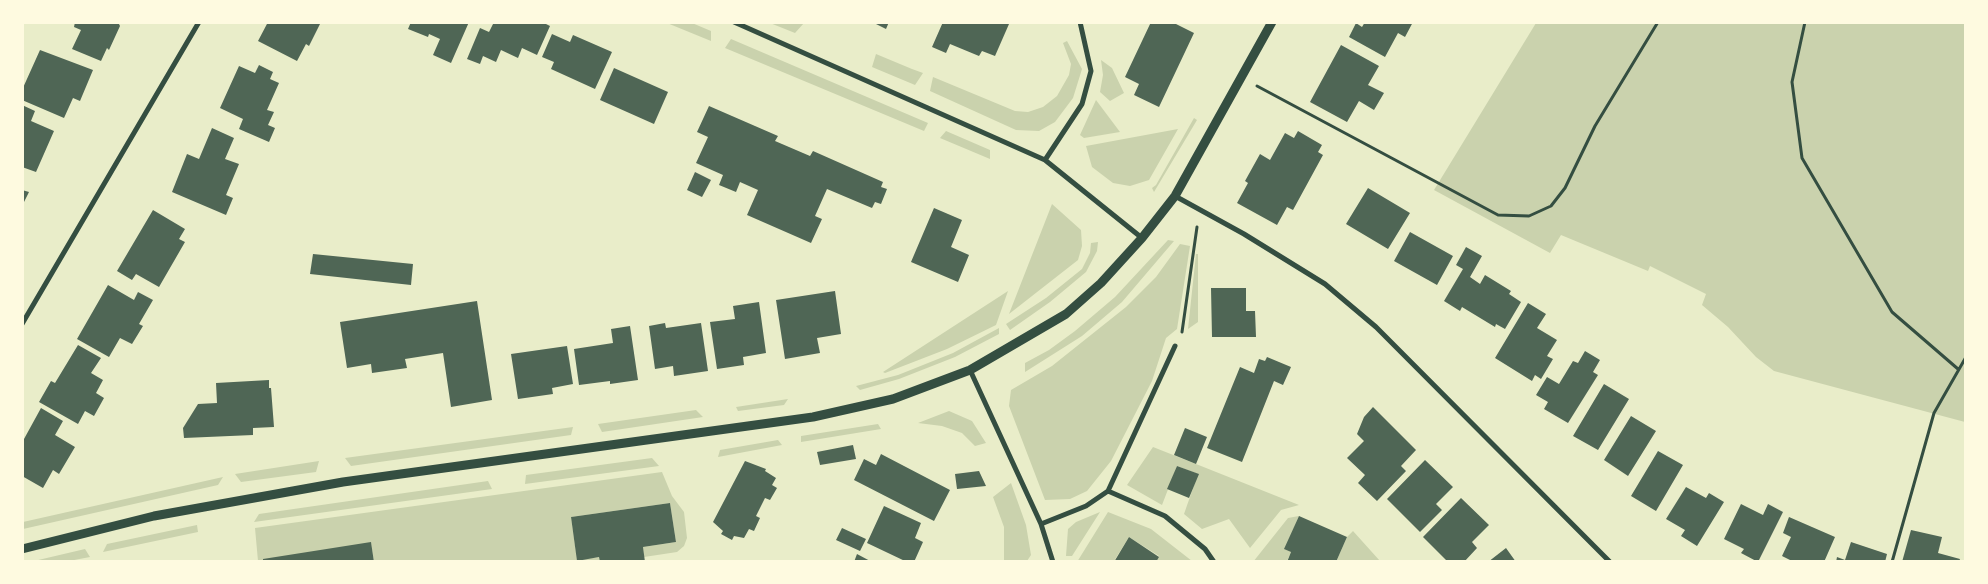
<!DOCTYPE html>
<html>
<head>
<meta charset="utf-8">
<style>
	body { margin:0 }
	#map { position:relative; width:1988px; height:584px; overflow:hidden; background:#e9edc9; font-family:"Golos Text",sans-serif }
	canvas { display:block }
	.frame { position:absolute; inset:0; border:24px solid #fefae0; pointer-events:none }
</style>
</head>
<body>
<div id="map">
<canvas width="1988" height="584"></canvas>
<div class="frame"></div>
</div>
<script>
const ctx = document.querySelector('canvas').getContext('2d');
ctx.lineJoin = 'round';
function fillPath(path, color) { ctx.fillStyle = color; ctx.fill(path, 'evenodd'); }
const shape = rows => new Path2D(rows.map(r => 'M' + r).join(''));
function stroke(path, color, width, dash) { ctx.strokeStyle = color; ctx.lineWidth = width; ctx.lineCap = dash ? 'butt' : 'round'; ctx.setLineDash(dash || []); ctx.stroke(path); }
fillPath(shape([
	[667,23,692,23,711,31,711,41],
	[770,23,804,22,804,23,795,33],
	[1536,23,1965,23,1965,422,1774,371,1756,357,1728,327,1702,305,1706,294,1650,266,1648,271,1561,235,1550,253,1434,190],
	[731,39,928,123,924,131,725,48],
	[1067,41,1082,69,1073,98,1055,122,1039,131,1016,130,930,91,933,77,1015,111,1028,112,1043,107,1057,96,1069,75,1071,64,1063,43],
	[876,54,912,69,923,73,915,85,872,67],
	[1101,60,1112,68,1124,93,1110,101,1100,92,1103,75],
	[1096,100,1120,132,1084,138,1080,135],
	[1194,118,1197,120,1154,192,1152,188,1156,185],
	[1178,129,1149,180,1130,186,1113,183,1092,167,1086,146],
	[946,131,990,150,990,159,940,138],
	[1052,204,1081,230,1082,246,1078,260,1009,314],
	[1168,240,1174,241,1122,302,1082,336,1025,372,1025,363,1049,350,1075,331,1115,297],
	[1098,242,1097,251,1086,272,1050,302,1010,330,1006,324,1046,298,1082,269,1090,253,1091,243],
	[1180,244,1190,246,1177,329,1166,338,1152,381,1111,461,1087,491,1070,499,1045,500,1009,406,1011,390,1052,366,1126,307,1156,277],
	[1196,254,1198,254,1198,322,1188,329],
	[1008,291,996,325,947,349,885,373,883,372],
	[999,328,999,334,955,357,899,379,860,390,856,386,898,375,953,353],
	[788,399,784,405,738,411,736,407],
	[696,410,703,417,602,432,598,424],
	[949,411,972,421,986,443,975,446,962,433,942,426,918,423],
	[878,424,881,429,801,442,801,436],
	[573,427,571,435,351,466,345,458],
	[778,440,782,445,718,457,720,450],
	[1153,447,1196,464,1299,505,1281,510,1250,548,1229,519,1202,529,1184,514,1198,474,1177,466,1162,505,1127,485],
	[652,458,659,466,525,484,526,475],
	[319,461,316,472,241,482,235,474],
	[662,472,672,496,684,512,687,538,684,546,677,552,644,557,643,547,676,542,670,503,571,517,577,560,599,557,600,561,374,561,371,543,258,561,255,528],
	[223,477,218,485,23,529,23,522],
	[488,481,492,489,254,522,259,514],
	[1011,483,1026,525,1031,555,1027,561,1004,561,1004,527,993,497],
	[1100,512,1072,556,1066,556,1068,529,1076,522],
	[1108,512,1151,529,1192,561,1156,561,1159,556,1129,537,1114,561,1077,562],
	[1299,516,1285,549,1291,552,1287,561,1253,562,1288,518],
	[197,525,198,532,103,552,107,544],
	[1353,531,1380,561,1336,562,1347,537],
	[85,549,90,557,69,561,34,561]
]), '#cad2ad');
fillPath(shape([
	[75,22,118,22,120,26,109,50,107,48,101,61,72,49,81,30,74,27],
	[268,22,321,22,309,46,306,44,297,61,258,41],
	[411,22,469,22,451,63,433,55,440,39,429,34,428,37,408,29],
	[494,22,542,22,550,26,537,55,522,48,518,58,501,50,496,62,483,56,480,64,467,59,480,28,489,32],
	[872,22,889,22,886,29],
	[943,22,1007,22,1009,24,995,56,982,51,979,56,950,44,946,53,932,47],
	[1151,22,1172,22,1194,33,1159,107,1134,95,1139,84,1125,77],
	[1365,22,1413,22,1405,37,1398,33,1385,57,1349,37,1356,23,1362,27],
	[552,34,570,42,573,35,612,52,595,89,551,69,554,62,542,57],
	[1341,45,1379,66,1368,85,1384,93,1374,110,1359,101,1347,122,1310,102],
	[40,50,93,70,80,101,73,98,64,118,22,100,22,90],
	[259,65,273,72,270,79,279,83,267,110,274,112,268,125,275,128,269,142,239,129,243,119,220,108,239,66,255,73],
	[614,68,668,92,654,124,600,100],
	[22,105,35,111,31,121,54,131,36,172,22,167],
	[709,106,778,136,775,141,810,156,813,151,883,182,881,187,887,189,881,204,875,202,872,208,827,189,815,216,822,219,811,243,747,215,758,190,740,182,736,192,719,185,723,175,696,163,708,137,697,132],
	[212,128,234,138,225,159,239,164,226,195,233,198,226,215,172,192,187,154,199,159],
	[1298,131,1322,145,1318,152,1323,155,1293,210,1287,207,1277,225,1237,203,1248,183,1245,181,1260,154,1270,160,1285,133,1294,138],
	[695,172,711,180,702,197,687,190],
	[1368,188,1410,213,1388,249,1346,224],
	[22,190,29,192,22,206],
	[934,208,962,220,951,247,969,255,958,282,911,262],
	[153,210,185,229,179,239,185,242,159,287,136,274,132,280,117,271],
	[1410,232,1453,256,1437,285,1394,261],
	[1466,247,1482,256,1470,277,1480,284,1485,275,1511,291,1509,294,1521,302,1505,329,1496,324,1495,327,1462,307,1460,311,1444,301,1463,269,1456,265],
	[313,254,413,264,411,285,310,274],
	[108,285,134,300,138,292,153,300,139,324,143,326,132,344,120,338,109,357,77,339],
	[1211,288,1246,288,1246,311,1255,311,1256,337,1212,337],
	[835,291,841,334,817,338,820,353,785,359,776,300],
	[477,301,492,400,451,407,443,353,405,359,407,368,372,373,371,364,347,368,340,322],
	[759,302,766,353,743,357,744,365,717,369,710,322,735,319,733,306],
	[1528,303,1546,314,1537,328,1557,340,1547,356,1553,359,1541,379,1535,375,1532,381,1495,358],
	[665,323,666,328,701,323,708,371,674,376,673,366,655,369,649,326],
	[630,326,638,380,610,384,610,381,579,385,574,349,613,343,611,329],
	[78,345,101,358,91,373,103,380,96,393,104,398,94,416,85,411,78,424,39,402,51,381,55,383],
	[567,346,573,384,552,388,553,394,518,399,511,354],
	[1585,351,1600,360,1593,372,1598,375,1568,423,1544,409,1548,402,1536,395,1547,377,1559,384,1573,361,1578,363],
	[1267,357,1291,367,1283,385,1274,381,1242,462,1207,448,1240,367,1254,373,1259,359,1265,361],
	[269,380,269,388,271,388,274,427,253,428,253,435,184,438,183,428,198,404,217,403,216,383],
	[1604,384,1629,399,1598,450,1573,436],
	[1373,407,1416,450,1401,466,1406,471,1377,501,1358,483,1365,475,1347,458,1364,441,1357,434,1364,417],
	[41,408,63,421,55,435,75,447,59,474,53,470,43,488,22,476,22,438,24,439],
	[1631,416,1656,431,1628,476,1604,460],
	[1185,428,1207,437,1196,464,1174,455],
	[853,445,856,459,820,465,817,452],
	[1658,451,1683,465,1656,511,1631,496],
	[881,454,950,490,934,521,854,480,864,459,876,465],
	[1425,460,1453,487,1436,504,1442,510,1420,532,1387,499],
	[745,461,766,469,765,471,776,478,772,485,777,488,770,500,765,498,756,516,760,518,754,531,749,529,744,538,734,536,732,540,721,534,723,531,713,522],
	[1177,466,1199,474,1189,498,1167,489],
	[979,471,986,486,957,489,955,474],
	[1686,487,1706,498,1709,493,1724,502,1697,546,1681,536,1685,530,1666,519],
	[1461,498,1489,525,1472,542,1477,548,1464,562,1448,562,1423,537],
	[670,503,676,542,643,547,645,562,600,562,599,557,577,561,571,517],
	[1741,504,1763,515,1768,504,1783,512,1758,562,1741,553,1744,549,1724,539],
	[884,506,921,523,915,538,923,542,914,562,907,562,867,543],
	[1299,516,1347,537,1336,562,1287,562,1291,552,1284,549],
	[1789,517,1835,537,1824,562,1794,562,1782,556,1791,537,1783,533],
	[842,528,866,539,860,551,836,540],
	[1911,530,1942,537,1938,553,1960,559,1959,562,1902,562],
	[1129,537,1159,557,1156,562,1114,562],
	[371,542,374,562,263,562,263,559],
	[1851,542,1887,554,1885,562,1836,562,1837,557,1845,560],
	[1506,548,1516,562,1488,562],
	[857,554,872,562,854,562]
]), '#4f6655');
stroke(shape([
	[1805,22,1792,82,1802,158,1892,312,1958,369],
	[1257,86,1498,215,1529,216,1551,206,1565,188,1595,126,1658,22],
	[1182,332,1197,227],
	[1892,562,1934,413,1966,357]
]), '#344e41', 3);
stroke(shape([
	[734,22,1045,160,1142,238],
	[1045,160,1082,104,1091,71,1080,22],
	[1175,196,1244,234,1325,284,1376,327,1610,562],
	[22,324,199,22],
	[970,370,1041,524,1053,562],
	[1108,491,1165,516,1205,549,1214,562],
	[1041,524,1086,506,1108,491,1175,346]
]), '#344e41', 5);
stroke(shape([
	[22,549,154,516,343,482,813,417,893,399,970,370,1066,314,1101,283,1142,238,1175,196,1272,22]
]), '#344e41', 9);
</script>
</body>
</html>
